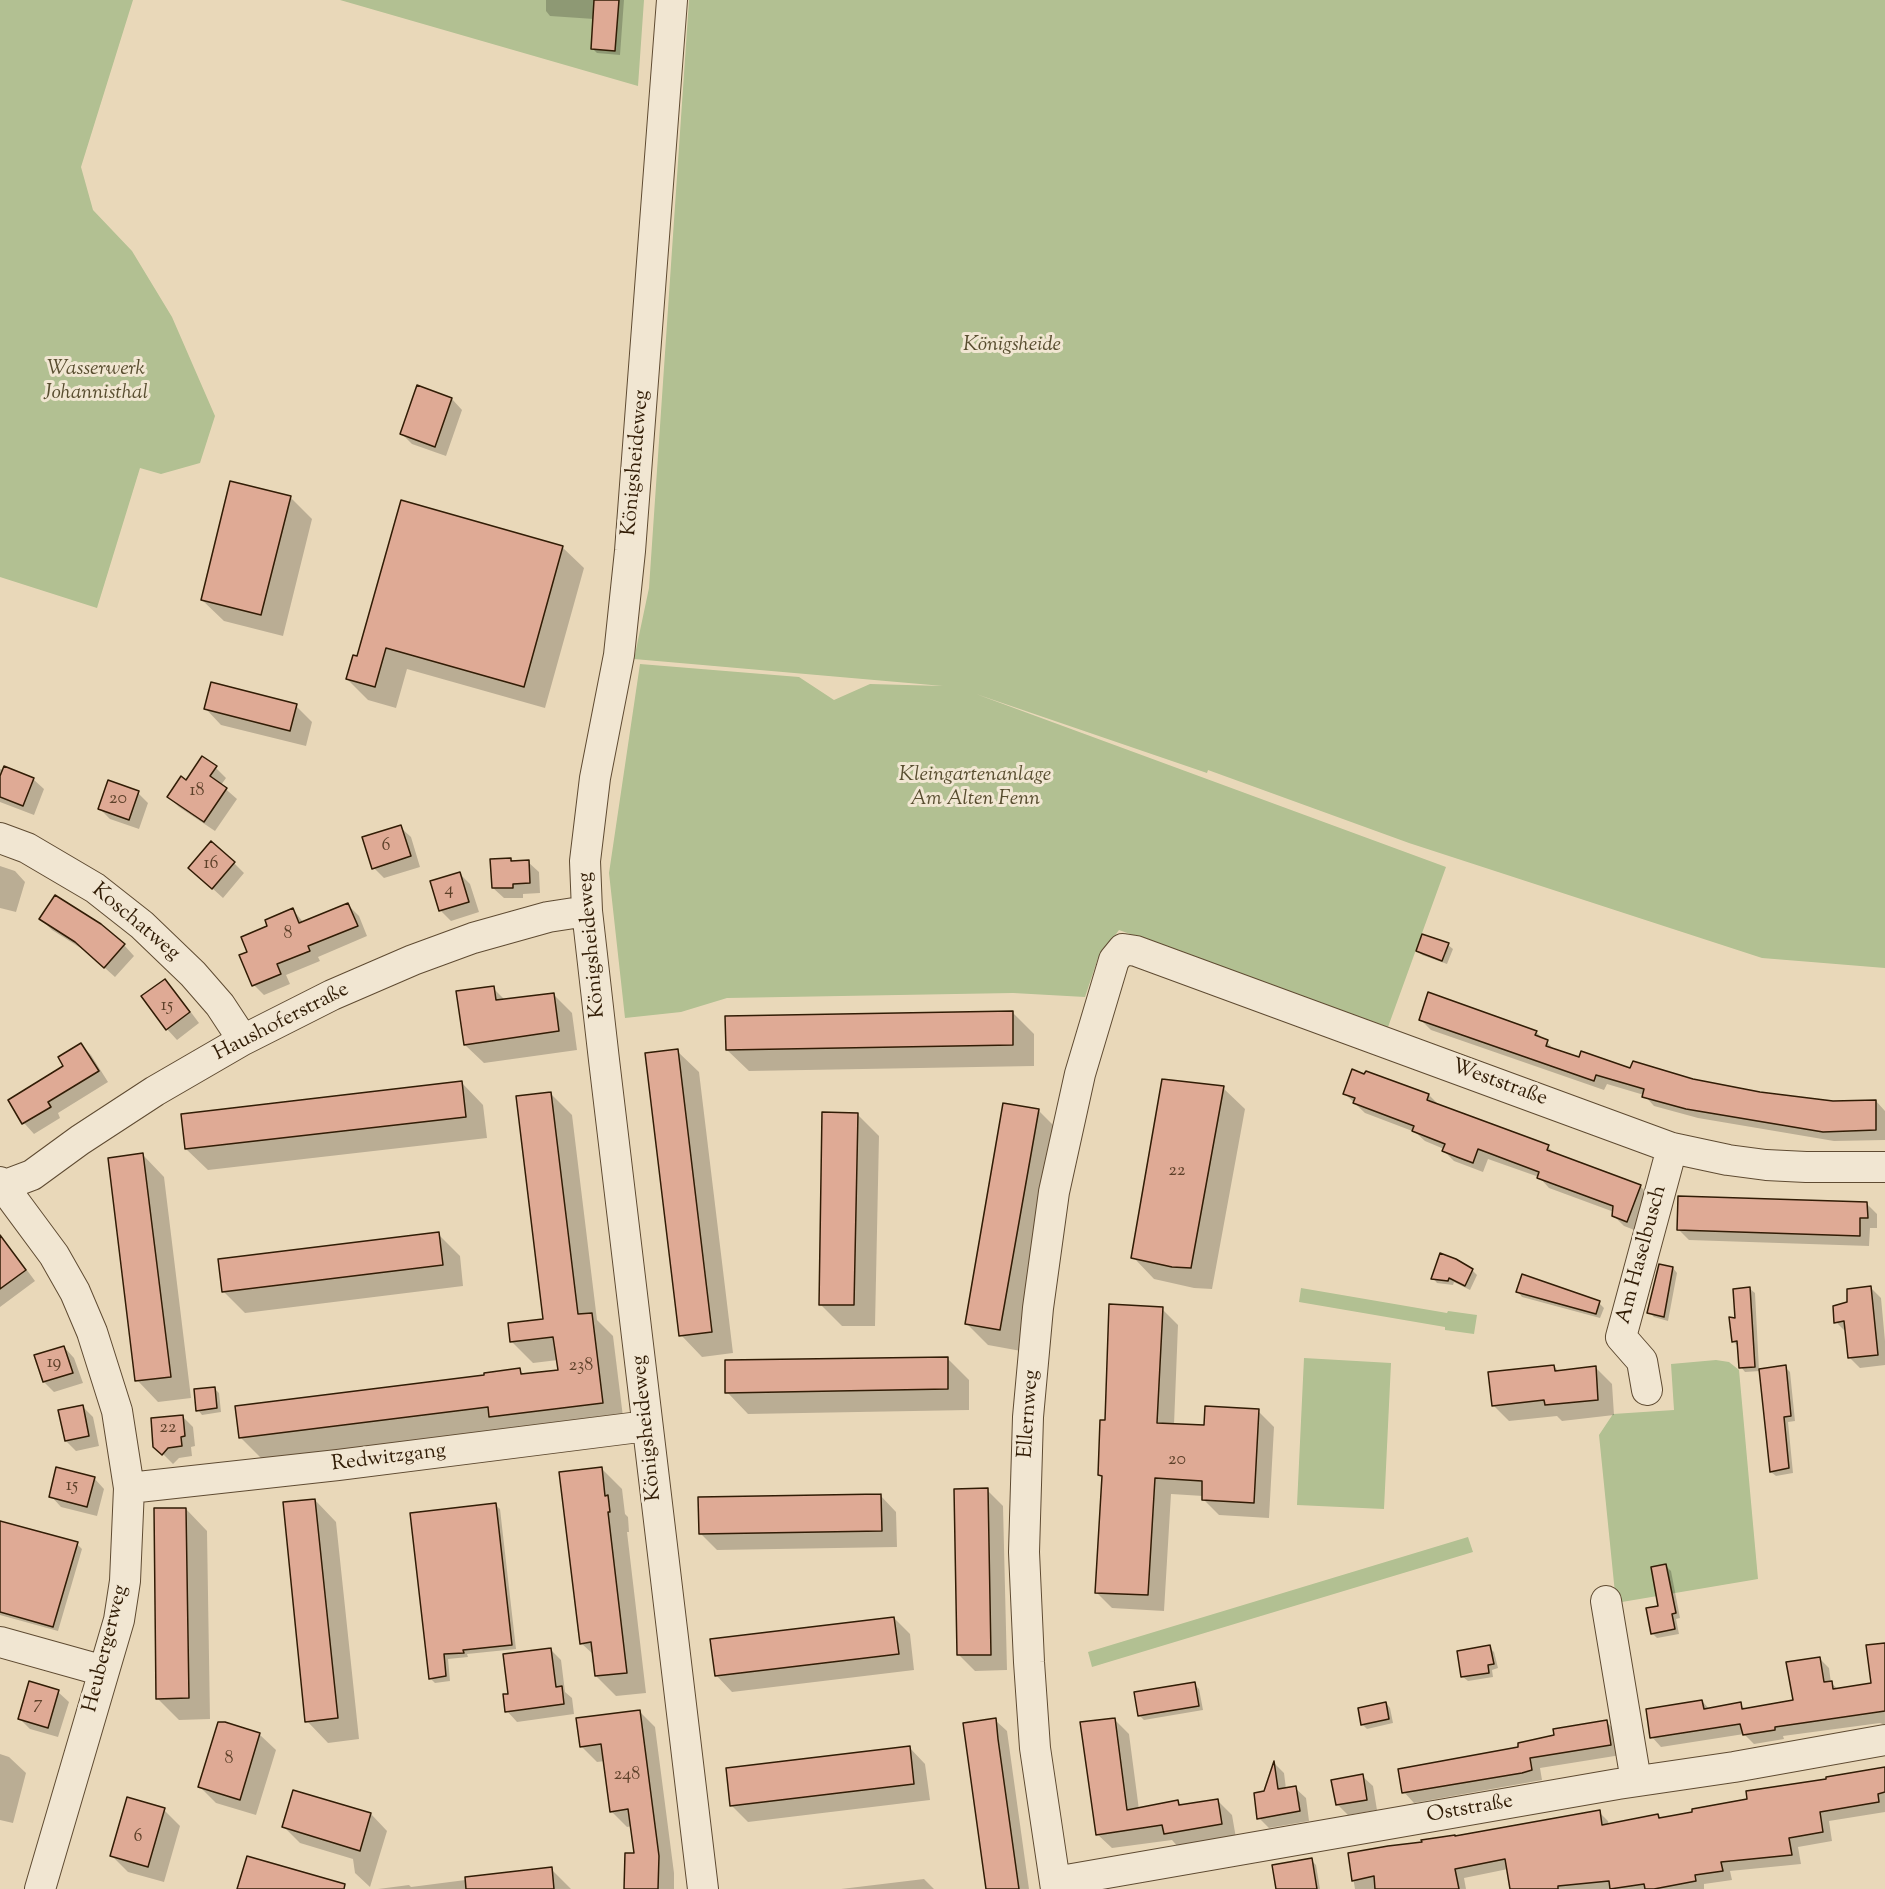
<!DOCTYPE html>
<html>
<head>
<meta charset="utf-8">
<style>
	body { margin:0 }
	canvas { display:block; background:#e9d8b9 }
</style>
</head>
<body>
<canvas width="1885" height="1889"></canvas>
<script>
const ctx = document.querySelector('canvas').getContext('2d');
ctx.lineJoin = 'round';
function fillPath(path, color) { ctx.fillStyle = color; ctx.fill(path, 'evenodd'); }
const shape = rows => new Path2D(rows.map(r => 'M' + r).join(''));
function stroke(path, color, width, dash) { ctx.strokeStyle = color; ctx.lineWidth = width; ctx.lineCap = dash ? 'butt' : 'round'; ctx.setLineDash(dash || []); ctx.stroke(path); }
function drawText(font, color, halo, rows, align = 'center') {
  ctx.font = font + ' "Sorts Mill Goudy",serif'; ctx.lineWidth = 6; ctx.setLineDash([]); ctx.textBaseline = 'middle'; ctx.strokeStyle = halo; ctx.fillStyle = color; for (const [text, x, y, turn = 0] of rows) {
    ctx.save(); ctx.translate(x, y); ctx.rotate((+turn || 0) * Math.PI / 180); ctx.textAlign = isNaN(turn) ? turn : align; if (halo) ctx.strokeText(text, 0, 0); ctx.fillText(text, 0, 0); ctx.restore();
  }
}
fillPath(shape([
	[0,0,133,0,81,167,93,210,132,251,172,317,215,416,200,463,161,474,140,468,97,608,0,577],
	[340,0,644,0,638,86],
	[689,0,1885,0,1885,968,1762,958,1409,843,1208,770,1207,773,976,694,1446,867,1388,1027,1119,930,1098,958,1085,997,1013,993,727,998,681,1012,625,1018,609,873,640,664,799,677,834,700,870,684,943,686,634,659,649,588],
	[1301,1288,1447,1313,1448,1311,1477,1315,1474,1334,1445,1330,1445,1327,1299,1302],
	[1304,1358,1391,1363,1384,1509,1297,1505],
	[1716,1360,1729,1362,1739,1370,1758,1579,1616,1603,1599,1435,1613,1414,1674,1410,1671,1364],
	[1468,1537,1473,1552,1092,1667,1088,1652]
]), '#b2c092');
fillPath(shape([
	[546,0,624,0,620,55,597,53,592,48,594,19,550,16,546,11],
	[452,399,462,410,446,456,412,444,401,433],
	[290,497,312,519,283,636,224,621,202,600],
	[562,547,584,568,545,708,407,669,396,708,368,700,347,679,358,658],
	[296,706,312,722,306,746,221,725,205,708],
	[216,768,226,778,221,785,237,799,215,831,179,807,168,797,187,782],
	[0,769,33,779,44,789,34,815,0,802],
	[138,793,148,803,139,829,110,819,99,808],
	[400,827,411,837,420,867,384,878,374,868],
	[511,859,514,862,528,862,539,872,540,893,523,894,523,898,504,898,493,888],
	[234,863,244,873,223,898,190,868],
	[0,866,15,871,25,882,16,912,0,908],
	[460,874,470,884,479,912,451,921,440,910],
	[348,905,359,916,367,936,318,957,320,961,286,975,290,984,264,995,254,985,249,952,293,910,304,923],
	[41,919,124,945,134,956,115,977,87,952,52,930],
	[1448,945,1453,949,1447,964,1422,955,1417,951],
	[165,981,175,991,199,1023,177,1040,167,1029],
	[493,988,506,1001,553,994,572,1013,577,1050,484,1063,465,1045],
	[1012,1012,1034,1034,1034,1066,749,1071,727,1050],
	[1421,1020,1536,1032,1556,1051,1580,1059,1760,1094,1833,1102,1876,1101,1885,1111,1885,1140,1834,1141,1698,1118,1654,1106,1644,1095,1607,1084,1604,1090,1431,1030],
	[81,1045,91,1055,108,1082,58,1113,60,1118,34,1134,24,1123,10,1101,65,1067],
	[677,1051,699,1072,733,1353,702,1357,681,1335],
	[1366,1073,1429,1095,1440,1106,1546,1145,1556,1155,1640,1186,1650,1196,1637,1231,1624,1226,1613,1215,1614,1212,1549,1188,1539,1177,1488,1159,1483,1172,1454,1161,1444,1151,1444,1149,1425,1141,1415,1132,1365,1113,1344,1093],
	[462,1083,483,1105,487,1138,208,1170,186,1149],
	[1223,1088,1245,1109,1212,1289,1194,1288,1154,1279,1133,1257],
	[550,1093,572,1115,597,1320,613,1336,624,1425,512,1438,503,1429,262,1459,241,1438,486,1376,519,1370,525,1375,559,1371,558,1360,533,1363,511,1341,545,1320],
	[1038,1110,1060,1132,1021,1351,988,1345,967,1324],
	[857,1114,879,1136,875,1326,842,1326,820,1304],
	[143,1155,164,1177,191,1398,158,1402,137,1380],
	[1866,1203,1877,1214,1877,1228,1870,1228,1869,1246,1689,1240,1679,1230],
	[438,1234,460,1256,463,1286,245,1313,223,1291],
	[5,1244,15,1254,35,1281,0,1307,0,1247],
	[1673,1268,1677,1273,1668,1321,1654,1317,1649,1312],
	[1472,1270,1477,1275,1470,1290,1454,1282,1453,1285,1437,1283,1433,1278],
	[1871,1288,1881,1298,1885,1341,1885,1365,1860,1368,1850,1358,1846,1332,1836,1322,1849,1303],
	[1750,1289,1755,1293,1759,1370,1785,1367,1790,1372,1795,1421,1788,1422,1793,1473,1776,1476,1771,1472,1760,1371,1745,1372,1741,1367,1738,1346,1733,1341,1737,1319],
	[1518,1292,1599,1303,1604,1308,1600,1318,1522,1297],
	[1162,1309,1178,1325,1174,1425,1206,1427,1258,1411,1274,1427,1269,1518,1219,1515,1203,1499,1203,1496,1171,1494,1164,1611,1112,1608,1096,1592,1103,1478,1100,1474,1106,1421],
	[64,1347,74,1358,83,1383,54,1392,44,1382],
	[947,1358,969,1380,969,1410,748,1414,727,1392],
	[1554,1366,1559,1372,1596,1368,1612,1384,1614,1415,1562,1421,1557,1416,1509,1421,1493,1405],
	[214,1388,219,1393,221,1412,202,1415,198,1410],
	[82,1406,93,1417,99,1446,76,1451,66,1441],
	[182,1416,193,1427,195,1446,191,1447,192,1456,179,1458,173,1464,155,1446],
	[602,1469,622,1489,625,1514,628,1517,629,1532,627,1532,646,1693,616,1696,596,1676,594,1655,581,1643],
	[94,1478,104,1489,97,1516,61,1507,51,1496],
	[987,1490,1003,1506,1007,1670,975,1671,959,1655],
	[880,1495,896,1512,897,1547,717,1550,701,1534],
	[315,1500,336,1522,359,1739,328,1743,307,1721],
	[495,1505,500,1509,516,1649,467,1654,468,1657,448,1659,450,1681,435,1683,430,1678],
	[186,1509,207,1531,210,1719,179,1720,157,1698],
	[0,1523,77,1544,82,1549,58,1631,0,1615],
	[1666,1566,1671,1571,1680,1618,1676,1619,1679,1634,1657,1638,1652,1633,1659,1607],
	[894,1618,910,1634,914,1670,732,1692,716,1675],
	[1885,1644,1885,1725,1880,1723,1783,1736,1784,1739,1754,1744,1744,1734,1661,1747,1652,1737,1702,1701,1710,1710,1740,1704,1746,1710,1795,1702,1819,1658,1829,1668,1831,1683,1839,1690,1873,1684],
	[1489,1647,1494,1652,1498,1668,1492,1670,1493,1677,1468,1681,1463,1677],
	[550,1649,561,1660,565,1692,572,1698,574,1714,517,1722,507,1711,510,1695],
	[1194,1684,1199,1689,1203,1710,1144,1720,1139,1715],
	[58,1692,69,1702,58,1737,30,1729,20,1719],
	[1386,1703,1390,1708,1393,1723,1367,1729,1362,1724],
	[639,1711,655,1727,674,1873,674,1889,626,1889,636,1855,632,1826,627,1827,611,1811,605,1761,597,1762,581,1746],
	[1114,1719,1129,1734,1139,1810,1177,1802,1182,1806,1218,1801,1232,1815,1236,1838,1179,1848,1172,1840,1112,1848,1097,1834],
	[995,1720,1007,1731,1029,1889,987,1889],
	[1606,1722,1617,1732,1621,1755,1540,1768,1542,1780,1414,1803,1404,1792,1520,1748],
	[259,1734,276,1750,256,1815,216,1803,200,1787],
	[909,1747,925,1764,930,1800,748,1822,732,1806],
	[0,1754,9,1757,26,1773,13,1823,0,1820],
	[1275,1764,1284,1773,1286,1789,1295,1788,1306,1798,1309,1821,1269,1828,1259,1818,1265,1793],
	[1885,1769,1885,1812,1829,1821,1832,1841,1798,1847,1801,1864,1730,1871,1732,1880,1704,1884,1704,1889,1512,1889,1508,1869,1464,1878,1466,1889,1355,1889,1349,1854,1374,1848,1423,1844,1599,1812,1608,1821,1609,1825,1658,1816,1661,1819,1749,1800,1747,1792],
	[1362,1776,1373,1786,1377,1810,1348,1815,1337,1804],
	[294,1792,371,1814,387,1831,370,1887,355,1873,353,1859,300,1843,284,1827],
	[164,1810,180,1826,164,1882,128,1872,112,1856],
	[1311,1860,1316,1865,1320,1889,1277,1889],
	[551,1869,571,1889,378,1889,409,1885,411,1887],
	[924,1879,934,1889,841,1889]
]), '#0003');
const building = shape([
	[594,0,619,0,615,51,591,49,594,0],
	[417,385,452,398,435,447,400,434,417,385],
	[230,481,291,496,261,615,201,600,230,481],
	[401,500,563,546,524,687,386,648,375,687,346,679,353,655,357,656,401,500],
	[211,682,297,704,290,731,204,709,211,682],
	[202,756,217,766,210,776,227,788,204,822,167,797,181,776,186,780,202,756],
	[4,766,34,778,23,806,0,797,0,776,4,766],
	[108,780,139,791,129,820,98,809,108,780],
	[401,825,411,856,372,869,362,837,401,825],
	[211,841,235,862,212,889,188,868,211,841],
	[511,858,511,861,529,860,530,883,513,884,513,888,492,888,490,859,511,858],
	[460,872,469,902,439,911,430,881,460,872],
	[55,895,101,924,125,944,104,968,75,942,39,919,55,895],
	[348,903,358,926,308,946,310,951,277,964,281,974,252,986,239,955,247,952,241,937,267,926,265,920,293,908,299,923,348,903],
	[1422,934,1449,943,1442,961,1416,951,1422,934],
	[165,979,190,1012,166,1030,141,996,165,979],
	[494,986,496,1000,554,993,559,1031,464,1045,456,991,494,986],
	[1428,992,1537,1031,1535,1035,1548,1040,1546,1046,1579,1057,1581,1051,1630,1068,1633,1061,1693,1079,1760,1092,1833,1101,1876,1100,1876,1130,1823,1132,1686,1109,1642,1097,1644,1089,1596,1075,1594,1081,1419,1020,1428,992],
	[1013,1011,1013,1045,726,1050,725,1016,1013,1011],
	[81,1043,99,1071,48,1102,51,1107,22,1124,8,1100,63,1066,58,1057,81,1043],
	[678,1049,712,1332,679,1336,645,1053,678,1049],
	[1352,1069,1364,1074,1366,1071,1429,1094,1427,1100,1549,1145,1547,1150,1641,1185,1627,1222,1612,1216,1613,1206,1537,1178,1539,1172,1478,1149,1473,1163,1457,1157,1442,1151,1445,1144,1412,1131,1414,1126,1353,1103,1355,1098,1343,1094,1352,1069],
	[1162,1079,1224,1086,1191,1268,1172,1267,1131,1258,1162,1079],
	[462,1081,466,1117,185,1149,181,1114,462,1081],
	[551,1092,578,1314,592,1313,603,1403,489,1417,488,1407,239,1438,235,1406,484,1375,484,1373,520,1368,521,1374,558,1370,553,1337,510,1342,508,1323,543,1319,516,1096,551,1092],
	[1003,1103,1039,1109,1000,1330,965,1324,1003,1103],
	[822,1112,858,1113,854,1305,819,1305,822,1112],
	[143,1153,171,1377,135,1381,108,1158,143,1153],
	[1678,1196,1867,1202,1868,1218,1860,1218,1860,1236,1677,1230,1678,1196],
	[439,1232,443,1265,222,1292,218,1259,439,1232],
	[0,1235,26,1270,0,1289,0,1235],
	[1440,1253,1456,1259,1473,1269,1465,1286,1449,1278,1448,1281,1431,1279,1440,1253],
	[1659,1264,1673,1267,1664,1317,1647,1313,1659,1264],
	[1522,1274,1600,1301,1596,1314,1516,1292,1522,1274],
	[1871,1286,1878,1355,1848,1358,1844,1321,1834,1323,1833,1306,1847,1302,1847,1289,1871,1286],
	[1750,1287,1755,1367,1739,1368,1737,1341,1732,1342,1729,1317,1735,1318,1733,1289,1750,1287],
	[1109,1304,1163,1307,1157,1423,1204,1425,1205,1406,1259,1409,1254,1503,1202,1500,1202,1481,1155,1478,1148,1595,1095,1593,1102,1476,1098,1475,1100,1420,1105,1420,1109,1304],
	[64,1346,73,1373,43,1382,34,1355,64,1346],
	[948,1357,948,1389,725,1393,725,1360,948,1357],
	[1554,1365,1555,1371,1596,1366,1598,1400,1545,1405,1544,1400,1492,1406,1488,1372,1554,1365],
	[1786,1365,1791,1416,1784,1417,1789,1468,1770,1472,1759,1369,1786,1365],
	[215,1387,217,1408,196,1411,194,1389,215,1387],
	[83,1405,89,1436,65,1441,58,1410,83,1405],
	[183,1415,185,1436,181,1437,182,1446,168,1448,162,1455,153,1447,151,1418,183,1415],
	[56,1467,95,1477,87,1507,49,1497,56,1467],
	[602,1467,605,1496,608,1495,610,1512,608,1512,627,1673,595,1676,591,1642,580,1644,559,1472,602,1467],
	[988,1488,991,1655,957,1655,954,1489,988,1488],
	[881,1494,882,1531,699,1534,698,1497,881,1494],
	[315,1499,338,1718,305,1722,283,1502,315,1499],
	[496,1503,512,1645,463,1650,464,1653,444,1654,446,1676,429,1679,410,1513,496,1503],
	[154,1508,186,1508,189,1698,156,1699,154,1508],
	[0,1521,78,1542,53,1627,0,1612,0,1521],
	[1666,1564,1676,1613,1672,1614,1675,1629,1651,1634,1646,1608,1658,1606,1651,1567,1666,1564],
	[894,1617,899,1654,715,1676,710,1639,894,1617],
	[1885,1643,1885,1711,1775,1727,1775,1730,1743,1735,1740,1724,1650,1738,1646,1709,1702,1700,1704,1709,1741,1702,1742,1709,1793,1700,1786,1662,1820,1657,1824,1682,1832,1681,1833,1689,1871,1683,1866,1645,1885,1643],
	[1490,1645,1494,1664,1488,1665,1489,1673,1461,1677,1457,1651,1490,1645],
	[551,1648,556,1687,562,1686,564,1704,505,1712,503,1694,508,1694,503,1654,551,1648],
	[29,1681,59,1690,48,1728,18,1719,29,1681],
	[1195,1682,1199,1706,1138,1716,1134,1692,1195,1682],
	[1386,1702,1389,1719,1361,1725,1358,1708,1386,1702],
	[640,1710,659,1856,658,1889,624,1889,625,1853,634,1853,628,1809,610,1812,601,1744,580,1747,576,1718,640,1710],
	[996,1718,998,1739,1019,1889,986,1889,963,1723,996,1718],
	[1115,1718,1127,1810,1178,1800,1179,1805,1218,1799,1222,1824,1164,1834,1162,1825,1096,1835,1080,1722,1115,1718],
	[1607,1720,1611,1745,1530,1758,1532,1770,1522,1773,1402,1793,1398,1769,1518,1747,1518,1743,1554,1735,1553,1729,1607,1720],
	[218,1722,225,1722,260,1733,240,1800,198,1787,218,1722],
	[910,1746,914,1784,730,1806,726,1768,910,1746],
	[1274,1761,1278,1789,1296,1786,1300,1811,1257,1819,1254,1793,1264,1791,1274,1761],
	[1885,1767,1885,1792,1878,1794,1879,1802,1820,1812,1823,1832,1789,1838,1792,1855,1721,1862,1723,1871,1695,1875,1696,1881,1654,1889,1645,1889,1644,1884,1610,1889,1609,1881,1558,1886,1558,1889,1510,1889,1505,1859,1455,1869,1459,1889,1375,1889,1374,1876,1352,1881,1348,1853,1388,1846,1422,1842,1421,1840,1455,1835,1455,1836,1600,1810,1602,1825,1658,1814,1659,1818,1692,1812,1692,1809,1747,1799,1746,1791,1826,1779,1826,1777,1885,1767],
	[1363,1774,1367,1800,1336,1805,1331,1780,1363,1774],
	[293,1790,371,1813,360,1851,282,1827,293,1790],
	[127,1797,165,1808,148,1867,110,1856,127,1797],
	[247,1856,345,1884,344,1889,237,1889,247,1856],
	[1312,1858,1317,1889,1276,1889,1272,1865,1312,1858],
	[552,1867,554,1889,466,1889,465,1877,552,1867]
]);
fillPath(building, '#dfaa95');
stroke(building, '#311c05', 1.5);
const minor = shape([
	[672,0,630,551,619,655,595,778,585,861,587,911,604,1060,703,1889],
	[0,838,27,848,95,888,142,925,193,974,220,1005,243,1040],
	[0,1182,54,1255,75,1292,92,1332,117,1411,129,1488,125,1581,119,1620,40,1889],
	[0,1187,32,1175,80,1140,155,1091,243,1040,332,995,413,960,473,938,548,917,587,911],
	[1647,1390,1642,1361,1621,1337,1672,1148],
	[129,1488,338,1465,647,1426],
	[1606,1601,1636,1781],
	[0,1642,104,1671],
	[1055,1882,1618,1784,1734,1767,1885,1740],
	[1056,1889,1035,1748,1029,1662,1024,1552,1028,1417,1038,1308,1054,1192,1080,1074,1114,960,1123,949,1136,951,1672,1148,1728,1160,1766,1165,1806,1167,1885,1167]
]);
stroke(minor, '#5f4b32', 32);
stroke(minor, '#f1e6d2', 30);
drawText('18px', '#5c4029', null, [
	["18",197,792],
	["20",118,800],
	["6",386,847],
	["16",211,865],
	["4",449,891],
	["8",288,935],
	["15",167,1007],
	["22",1177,1172],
	["19",54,1364],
	["238",581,1367],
	["22",168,1429],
	["20",1177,1461],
	["15",72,1487],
	["7",38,1705],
	["8",229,1760],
	["248",627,1776],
	["6",138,1838]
]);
drawText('italic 21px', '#584d2f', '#f1e6d2', [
	["Königsheide",1012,346],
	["Wasserwerk",96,370],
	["Johannisthal",96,394],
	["Kleingartenanlage",975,776],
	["Am Alten Fenn",975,800]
]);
drawText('21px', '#311c05', '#f1e6d2', [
	["Königsheideweg",637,463,-85],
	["Koschatweg",135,923,40],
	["Königsheideweg",593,945,-95],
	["Haushoferstraße",282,1023,-27],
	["Weststraße",1499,1084,20],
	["Am Haselbusch",1643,1255,-75],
	["Ellernweg",1030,1414,-86],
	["Königsheideweg",648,1428,-96],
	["Redwitzgang",389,1459,-7],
	["Heubergerweg",107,1649,-76],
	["Oststraße",1470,1810,-10]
]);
</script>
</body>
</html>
